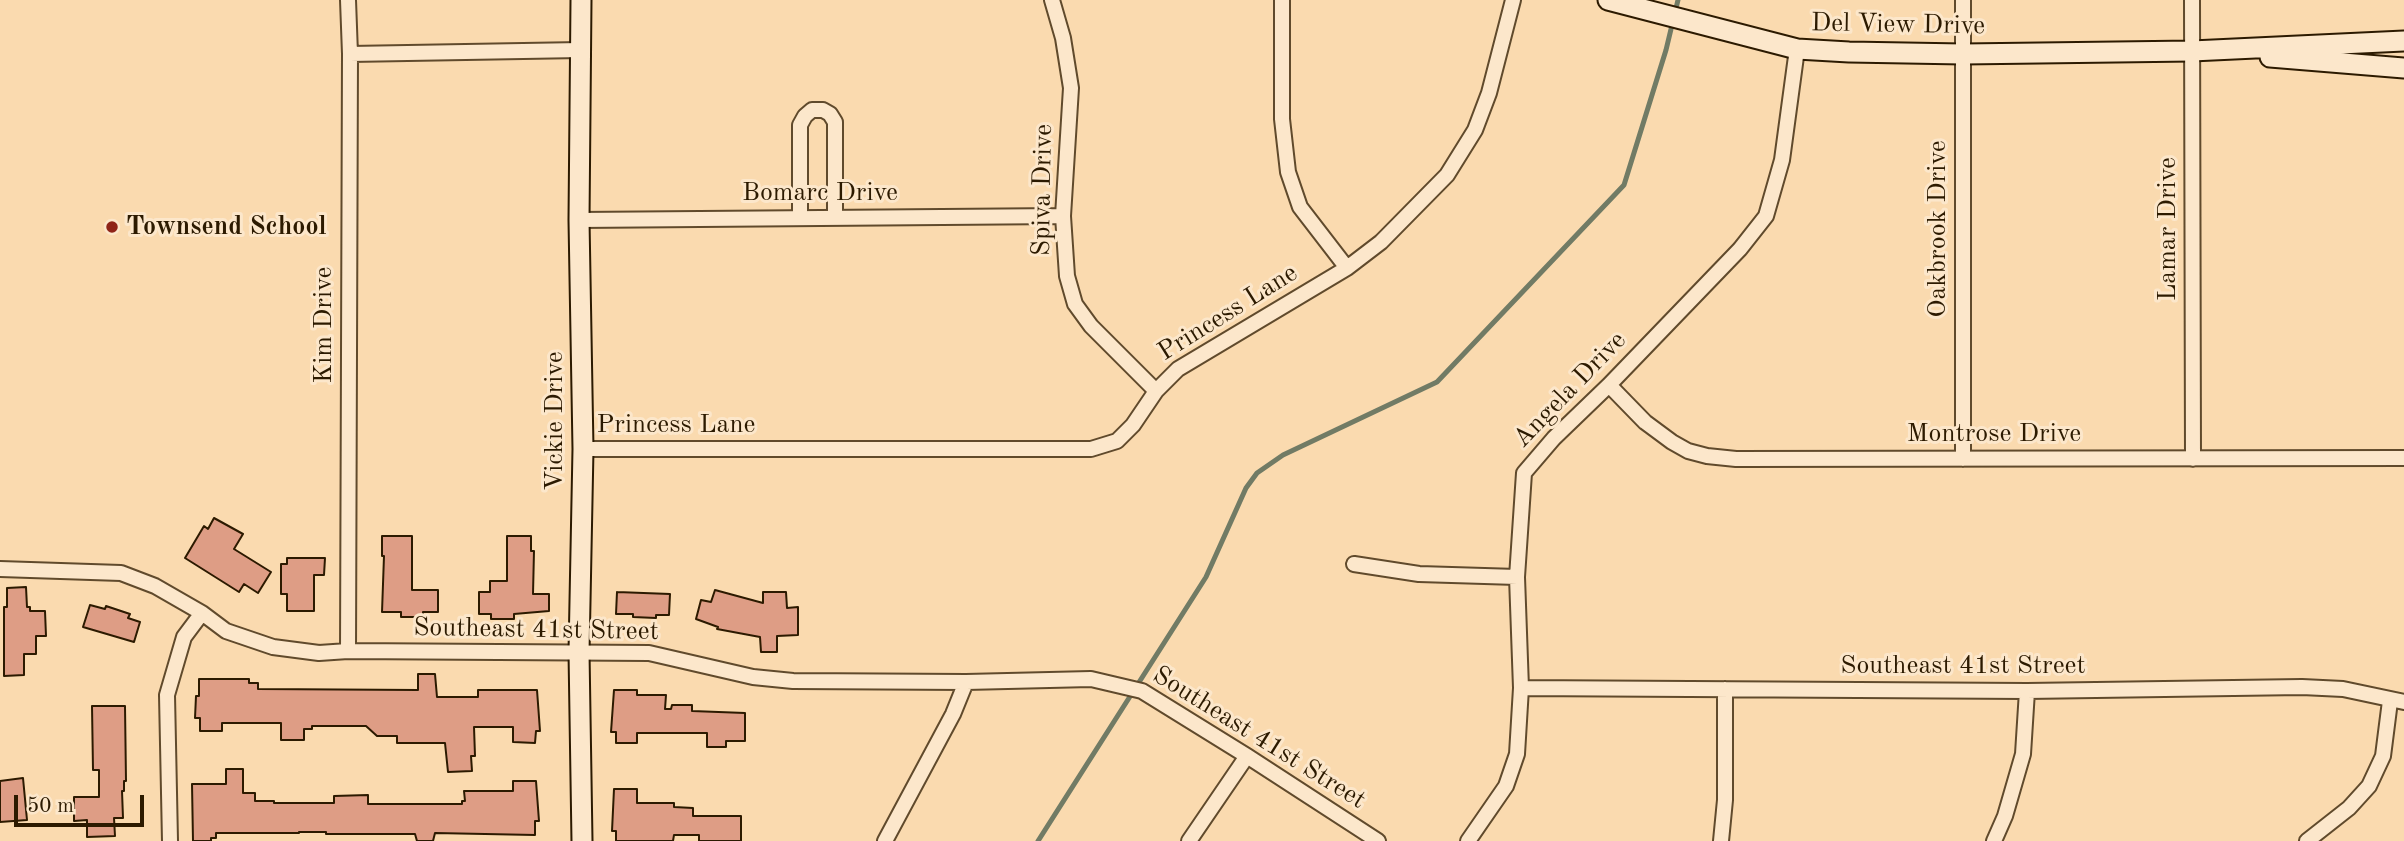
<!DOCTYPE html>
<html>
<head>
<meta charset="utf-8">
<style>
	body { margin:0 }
	#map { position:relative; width:2404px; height:841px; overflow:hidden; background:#fadaaf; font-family:"Old Standard TT",serif }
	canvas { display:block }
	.scale { position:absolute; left:14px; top:795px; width:130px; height:32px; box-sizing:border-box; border:4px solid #2c1a00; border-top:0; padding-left:9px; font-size:21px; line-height:24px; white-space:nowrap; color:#2c1a00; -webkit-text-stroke:5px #fce7cb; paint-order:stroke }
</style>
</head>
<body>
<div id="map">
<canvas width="2404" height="841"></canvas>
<div class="scale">50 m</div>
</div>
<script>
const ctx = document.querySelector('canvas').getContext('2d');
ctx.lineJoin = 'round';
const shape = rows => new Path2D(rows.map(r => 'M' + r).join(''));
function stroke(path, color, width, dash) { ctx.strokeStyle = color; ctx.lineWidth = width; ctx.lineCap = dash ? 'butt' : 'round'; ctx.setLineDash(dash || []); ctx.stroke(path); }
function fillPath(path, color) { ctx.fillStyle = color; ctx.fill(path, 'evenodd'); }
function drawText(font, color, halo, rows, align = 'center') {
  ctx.font = font + ' "Old Standard TT",serif'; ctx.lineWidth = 6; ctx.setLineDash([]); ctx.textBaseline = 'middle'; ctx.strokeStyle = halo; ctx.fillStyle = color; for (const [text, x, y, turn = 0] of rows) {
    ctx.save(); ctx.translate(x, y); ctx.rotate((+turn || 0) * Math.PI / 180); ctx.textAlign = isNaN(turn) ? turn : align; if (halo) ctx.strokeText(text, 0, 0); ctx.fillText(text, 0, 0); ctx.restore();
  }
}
stroke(shape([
	[1038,841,1206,577,1246,488,1257,473,1283,455,1437,382,1624,185,1666,50,1678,0]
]), '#717b65', 5);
const building = shape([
	[214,518,243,534,234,549,271,572,258,593,244,584,239,592,185,558,204,526,208,529,214,518],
	[382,536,412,536,412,590,438,590,438,612,423,612,423,617,401,617,401,612,382,612,384,556,382,556,382,536],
	[507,536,531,536,531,551,534,551,533,594,549,594,549,611,514,614,514,619,491,619,491,614,479,614,479,592,490,592,490,581,507,581,507,536],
	[287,558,325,558,324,575,314,575,314,611,287,611,287,594,281,594,281,564,287,564,287,558],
	[26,587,27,607,30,607,30,611,45,611,46,636,36,636,36,654,24,654,24,675,4,676,4,607,7,607,7,588,26,587],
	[715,590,763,603,763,592,786,592,787,608,798,607,798,635,777,636,777,652,761,652,760,637,717,629,718,627,696,619,701,600,711,602,715,590],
	[617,592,670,594,669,615,656,615,656,618,633,617,633,614,616,614,617,592],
	[90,605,105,609,106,606,130,614,128,618,140,622,134,642,83,627,90,605],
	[418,674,435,674,437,697,478,697,478,690,537,690,540,731,536,731,535,743,513,742,513,727,474,727,475,756,471,756,472,771,448,772,445,743,397,743,397,736,377,736,366,726,312,726,312,729,304,729,304,740,281,740,281,723,222,723,222,731,200,731,200,718,195,718,196,696,199,696,199,679,249,679,249,683,258,683,258,689,418,690,418,674],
	[614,690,637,690,637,695,666,695,665,709,671,709,672,705,692,705,692,711,745,713,745,741,726,741,726,747,707,747,707,733,637,733,637,743,616,743,616,732,611,732,614,690],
	[92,706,125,706,126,781,124,781,124,791,122,791,123,818,114,818,115,836,87,837,87,820,74,821,74,797,99,797,99,770,93,770,92,706],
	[226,769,243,769,243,793,255,793,255,801,274,801,274,803,334,803,334,796,368,795,368,804,462,804,462,801,465,801,464,791,513,791,513,781,536,781,539,821,535,821,535,835,435,833,433,841,417,841,415,834,326,834,326,832,299,832,299,833,216,833,216,838,211,838,211,841,193,841,192,784,226,784,226,769],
	[23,778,27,820,0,822,0,781,23,778],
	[614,789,637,789,637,803,674,803,674,807,693,808,693,816,741,816,741,841,699,841,699,835,674,835,673,841,616,841,616,831,612,831,614,789]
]);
fillPath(building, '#de9d85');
stroke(building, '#2c1a00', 2);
const street = shape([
	[1052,0,1063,38,1071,88,1063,216,1067,276,1075,304,1091,326,1156,391],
	[1282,0,1282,119,1288,172,1300,207,1347,268],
	[1963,0,1963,459],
	[2192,0,2193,459],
	[350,54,581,50],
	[800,217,800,125,805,116,812,110,823,110,830,114,835,122,835,217],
	[579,220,1063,216],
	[1609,385,1645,422,1672,442,1688,451,1707,456,1736,459,2404,458],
	[583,449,1091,449,1117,441,1133,425,1156,391,1178,369,1347,268,1381,242,1447,175,1475,130,1489,93,1513,0],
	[1354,564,1419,574,1517,577],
	[0,569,121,573,155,586,202,613,226,631,273,647,319,653,348,651,649,653,753,677,793,681,966,682,1091,679,1142,691,1247,756,1378,841],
	[348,651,350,54,348,0],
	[1521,688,2027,691,2302,687,2343,689,2404,702],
	[170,841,167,695,184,637,202,613],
	[885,841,953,714,966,682],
	[1189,841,1247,756],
	[1468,841,1506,786,1517,754,1521,688,1517,577,1524,473,1554,438,1609,385,1740,249,1766,216,1782,160,1797,49],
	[1721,841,1725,800,1725,689],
	[1994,841,2005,816,2023,754,2027,691],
	[2307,841,2349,808,2369,786,2383,756,2390,701]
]);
const secondary = shape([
	[581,0,579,220,583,449,579,652,582,841],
	[1608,0,1797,49,1849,52,1963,54,2192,51,2404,41],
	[2270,57,2404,68]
]);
stroke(street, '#604a2c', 18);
stroke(secondary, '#2c1a00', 23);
stroke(street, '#fce7cb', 14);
stroke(secondary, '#fce7cb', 19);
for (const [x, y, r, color] of [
	[112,227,7,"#8f2418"]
]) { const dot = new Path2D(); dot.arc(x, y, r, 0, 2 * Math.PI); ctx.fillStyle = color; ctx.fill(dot); stroke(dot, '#fce7cb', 2.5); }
drawText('26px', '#2c1a00', '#fce7cb', [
	["Del View Drive",1898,25,1],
	["Spiva Drive",1043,190,-89],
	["Bomarc Drive",820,193],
	["Oakbrook Drive",1938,229,-90],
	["Lamar Drive",2168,229,-90],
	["Princess Lane",1228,313,-32],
	["Kim Drive",324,325,-90],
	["Angela Drive",1570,390,-46],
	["Vickie Drive",555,421,-90],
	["Princess Lane",676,425],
	["Montrose Drive",1994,434],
	["Southeast 41st Street",536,630,1],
	["Southeast 41st Street",1963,666],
	["Southeast 41st Street",1259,738,32]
]);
drawText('bold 26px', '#2c1a00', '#fce7cb', [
	["Townsend School",126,227]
], 'left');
</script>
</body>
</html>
